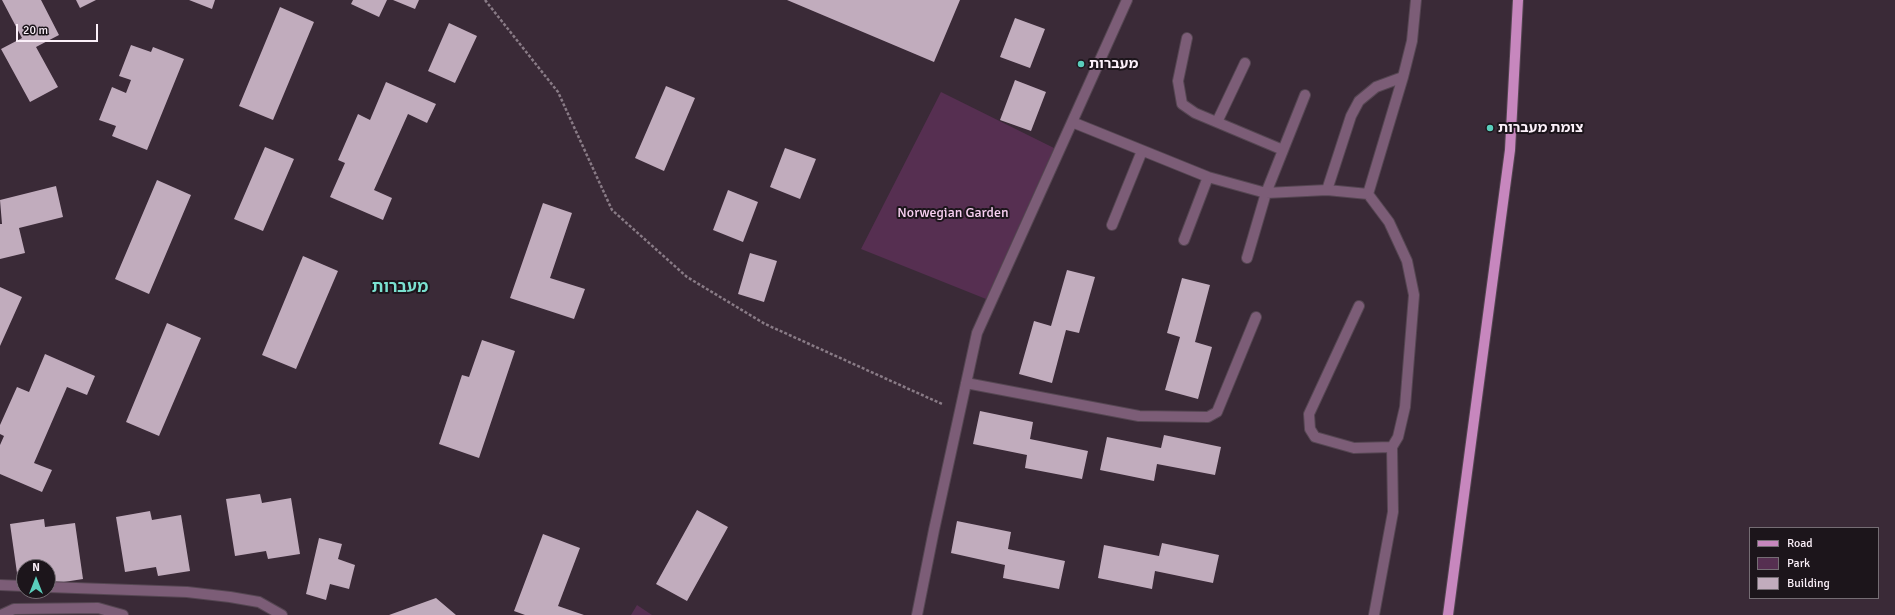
<!DOCTYPE html>
<html>
<head>
<meta charset="utf-8">
<style>
	body { margin:0 }
	#map { position:relative; width:1895px; height:615px; overflow:hidden; background:#3a2a37; font-family:Signika,sans-serif }
	canvas { display:block }
	.legend { position:absolute; left:1749px; top:527px; width:130px; height:72px; box-sizing:border-box; background:#1c151b; border:1px solid #756d74; margin:0; padding:5px 7px; list-style:none; font-size:12px; color:#fbf0f9 }
	.legend li { display:flex; align-items:center; gap:8px; height:20px }
	.legend b { width:20px; border:1px solid #756d74 }
	.north { position:absolute; left:16px; top:559px; width:40px; height:40px; box-sizing:border-box; background:#1c151b; border:1px solid #756d74; border-radius:50%; rotate:0deg; font-size:11px; font-weight:700; line-height:16px; text-align:center; color:#fbf0f9 }
	.north::after { content:''; display:block; margin:auto; width:14px; height:18px; background:#5acebc; clip-path:polygon(50% 0,100% 100%,50% 72%,0 100%) }
	.scale { position:absolute; left:16px; top:24px; width:82px; height:18px; box-sizing:border-box; border:2px solid #fbf0f9; border-top:0; padding-left:5px; font-size:12px; line-height:14px; white-space:nowrap; color:#fbf0f9; -webkit-text-stroke:3px #1c151b; paint-order:stroke }
</style>
</head>
<body>
<div id="map">
<canvas width="1895" height="615"></canvas>
<ul class="legend">
<li><b style="height:5px;background:#c787be"></b>Road</li>
<li><b style="height:11px;background:#562f51"></b>Park</li>
<li><b style="height:11px;background:#c1acbd"></b>Building</li>
</ul>
<div class="north">N</div>
<div class="scale">20 m</div>
</div>
<script>
const ctx = document.querySelector('canvas').getContext('2d');
ctx.lineJoin = 'round';
function fillPath(path, color) { ctx.fillStyle = color; ctx.fill(path, 'evenodd'); }
const shape = rows => new Path2D(rows.map(r => 'M' + r).join(''));
function stroke(path, color, width, dash) { ctx.strokeStyle = color; ctx.lineWidth = width; ctx.lineCap = dash ? 'butt' : 'round'; ctx.setLineDash(dash || []); ctx.stroke(path); }
function drawText(font, color, halo, rows, align = 'center') {
  ctx.font = font + ' Signika,"Noto Sans Hebrew",sans-serif'; ctx.lineWidth = 4; ctx.setLineDash([]); ctx.textBaseline = 'middle'; ctx.strokeStyle = halo; ctx.fillStyle = color; for (const [text, x, y, turn = 0] of rows) {
    ctx.save(); ctx.translate(x, y); ctx.rotate((+turn || 0) * Math.PI / 180); ctx.textAlign = isNaN(turn) ? turn : align; if (halo) ctx.strokeText(text, 0, 0); ctx.fillText(text, 0, 0); ctx.restore();
  }
}
fillPath(shape([
	[941,92,1054,148,986,299,861,249],
	[637,605,652,615,631,615]
]), '#562f51');
fillPath(shape([
	[2,0,41,0,59,35,36,47,58,87,30,102,1,49,22,38],
	[76,0,96,0,80,8],
	[189,0,215,0,212,9],
	[353,0,387,0,379,17,351,4],
	[393,0,419,0,415,9],
	[787,0,960,0,934,62],
	[280,7,314,22,273,120,239,106],
	[1015,18,1045,29,1030,68,1000,57],
	[449,23,477,36,455,83,428,71],
	[131,45,151,52,153,47,184,59,147,150,112,136,116,126,99,120,112,87,126,93,131,80,119,76],
	[1015,80,1046,92,1031,131,1000,120],
	[386,82,436,104,427,123,408,114,374,190,392,198,383,220,330,197,345,163,338,160,358,114,370,120],
	[666,86,695,98,664,171,635,158],
	[265,147,294,159,263,231,234,219],
	[785,148,816,159,800,199,770,187],
	[157,180,191,195,149,294,115,279],
	[56,186,63,217,19,228,25,253,0,259,0,224,2,224,0,200],
	[728,190,758,202,743,242,713,230],
	[543,203,572,213,550,278,585,289,574,319,510,298],
	[750,253,777,261,764,302,738,294],
	[303,256,338,271,296,369,262,355],
	[1067,270,1095,277,1079,333,1066,330,1052,383,1019,374,1034,321,1051,326],
	[1182,278,1210,285,1195,342,1212,347,1198,399,1165,390,1180,337,1167,333],
	[0,287,22,297,0,346],
	[167,323,201,338,159,436,126,422],
	[482,340,515,351,479,458,439,444,462,375,469,377],
	[45,354,95,376,87,395,67,387,34,463,52,470,42,492,0,474,0,445,4,436,0,434,0,425,17,387,29,392],
	[980,411,1033,422,1030,439,1088,451,1082,479,1025,468,1027,455,973,444],
	[1164,435,1221,447,1215,475,1157,464,1154,481,1100,470,1107,437,1161,448],
	[260,494,262,503,291,498,300,554,268,559,266,551,235,556,226,499],
	[697,510,728,527,687,601,656,584],
	[150,511,152,520,181,515,190,571,158,576,156,567,125,572,116,517],
	[44,519,45,527,75,523,83,579,51,584,50,575,48,575,48,567,24,567,24,579,18,580,10,524],
	[957,521,1011,532,1008,549,1065,561,1059,589,1003,578,1005,565,951,553],
	[543,534,580,548,558,606,584,615,525,615,514,611],
	[319,538,342,544,338,559,355,565,349,589,330,584,326,600,306,594],
	[1162,543,1219,555,1213,583,1155,571,1152,589,1098,578,1104,545,1159,556],
	[436,598,456,615,389,615]
]), '#c1acbd');
const minor = shape([
	[1187,38,1178,81,1182,104,1195,113,1283,150],
	[1072,122,1208,177,1266,193,1327,190,1368,194,1389,222,1407,261,1414,295,1405,407,1398,437,1392,447,1354,448,1315,437,1310,429,1309,414,1359,306],
	[1217,122,1245,63],
	[1327,190,1351,116,1359,101,1376,87,1403,77],
	[1368,194,1403,77,1412,41,1416,0],
	[1112,225,1142,151],
	[1184,240,1208,177],
	[1247,258,1266,193,1305,95],
	[966,383,1139,416,1208,417,1217,412,1256,317],
	[0,585,24,586],
	[48,587,187,592,230,597,259,602,282,615],
	[1,615,14,609,98,608,123,615],
	[917,615,934,530,977,333,1127,0],
	[1374,615,1393,512,1392,447]
]);
const major = shape([
	[1448,615,1510,150,1518,0]
]);
stroke(minor, '#554652', 12);
stroke(major, '#554652', 12);
stroke(shape([
	[485,0,558,92,612,210,687,277,765,324,942,404]
]), '#897b86', 2.5, [3, 2]);
stroke(minor, '#7c5d77', 10);
stroke(major, '#c787be', 10);
for (const [x, y, r, color] of [
	[1081,64,4,"#5acebc"],
	[1490,128,4,"#5acebc"]
]) { const dot = new Path2D(); dot.arc(x, y, r, 0, 2 * Math.PI); ctx.fillStyle = color; ctx.fill(dot); stroke(dot, '#1c151b', 1.5); }
drawText('bold 14px', '#fbf0f9', '#1c151b', [
	["מעברות",1089,64],
	["צומת מעברות",1498,128]
], 'left');
drawText('14px', '#f9d1f2', '#1c151b', [
	["Norwegian Garden",953,213]
]);
drawText('bold 16px', '#7ae1d0', '#1c151b', [
	["מעברות",400,288]
]);
</script>
</body>
</html>
